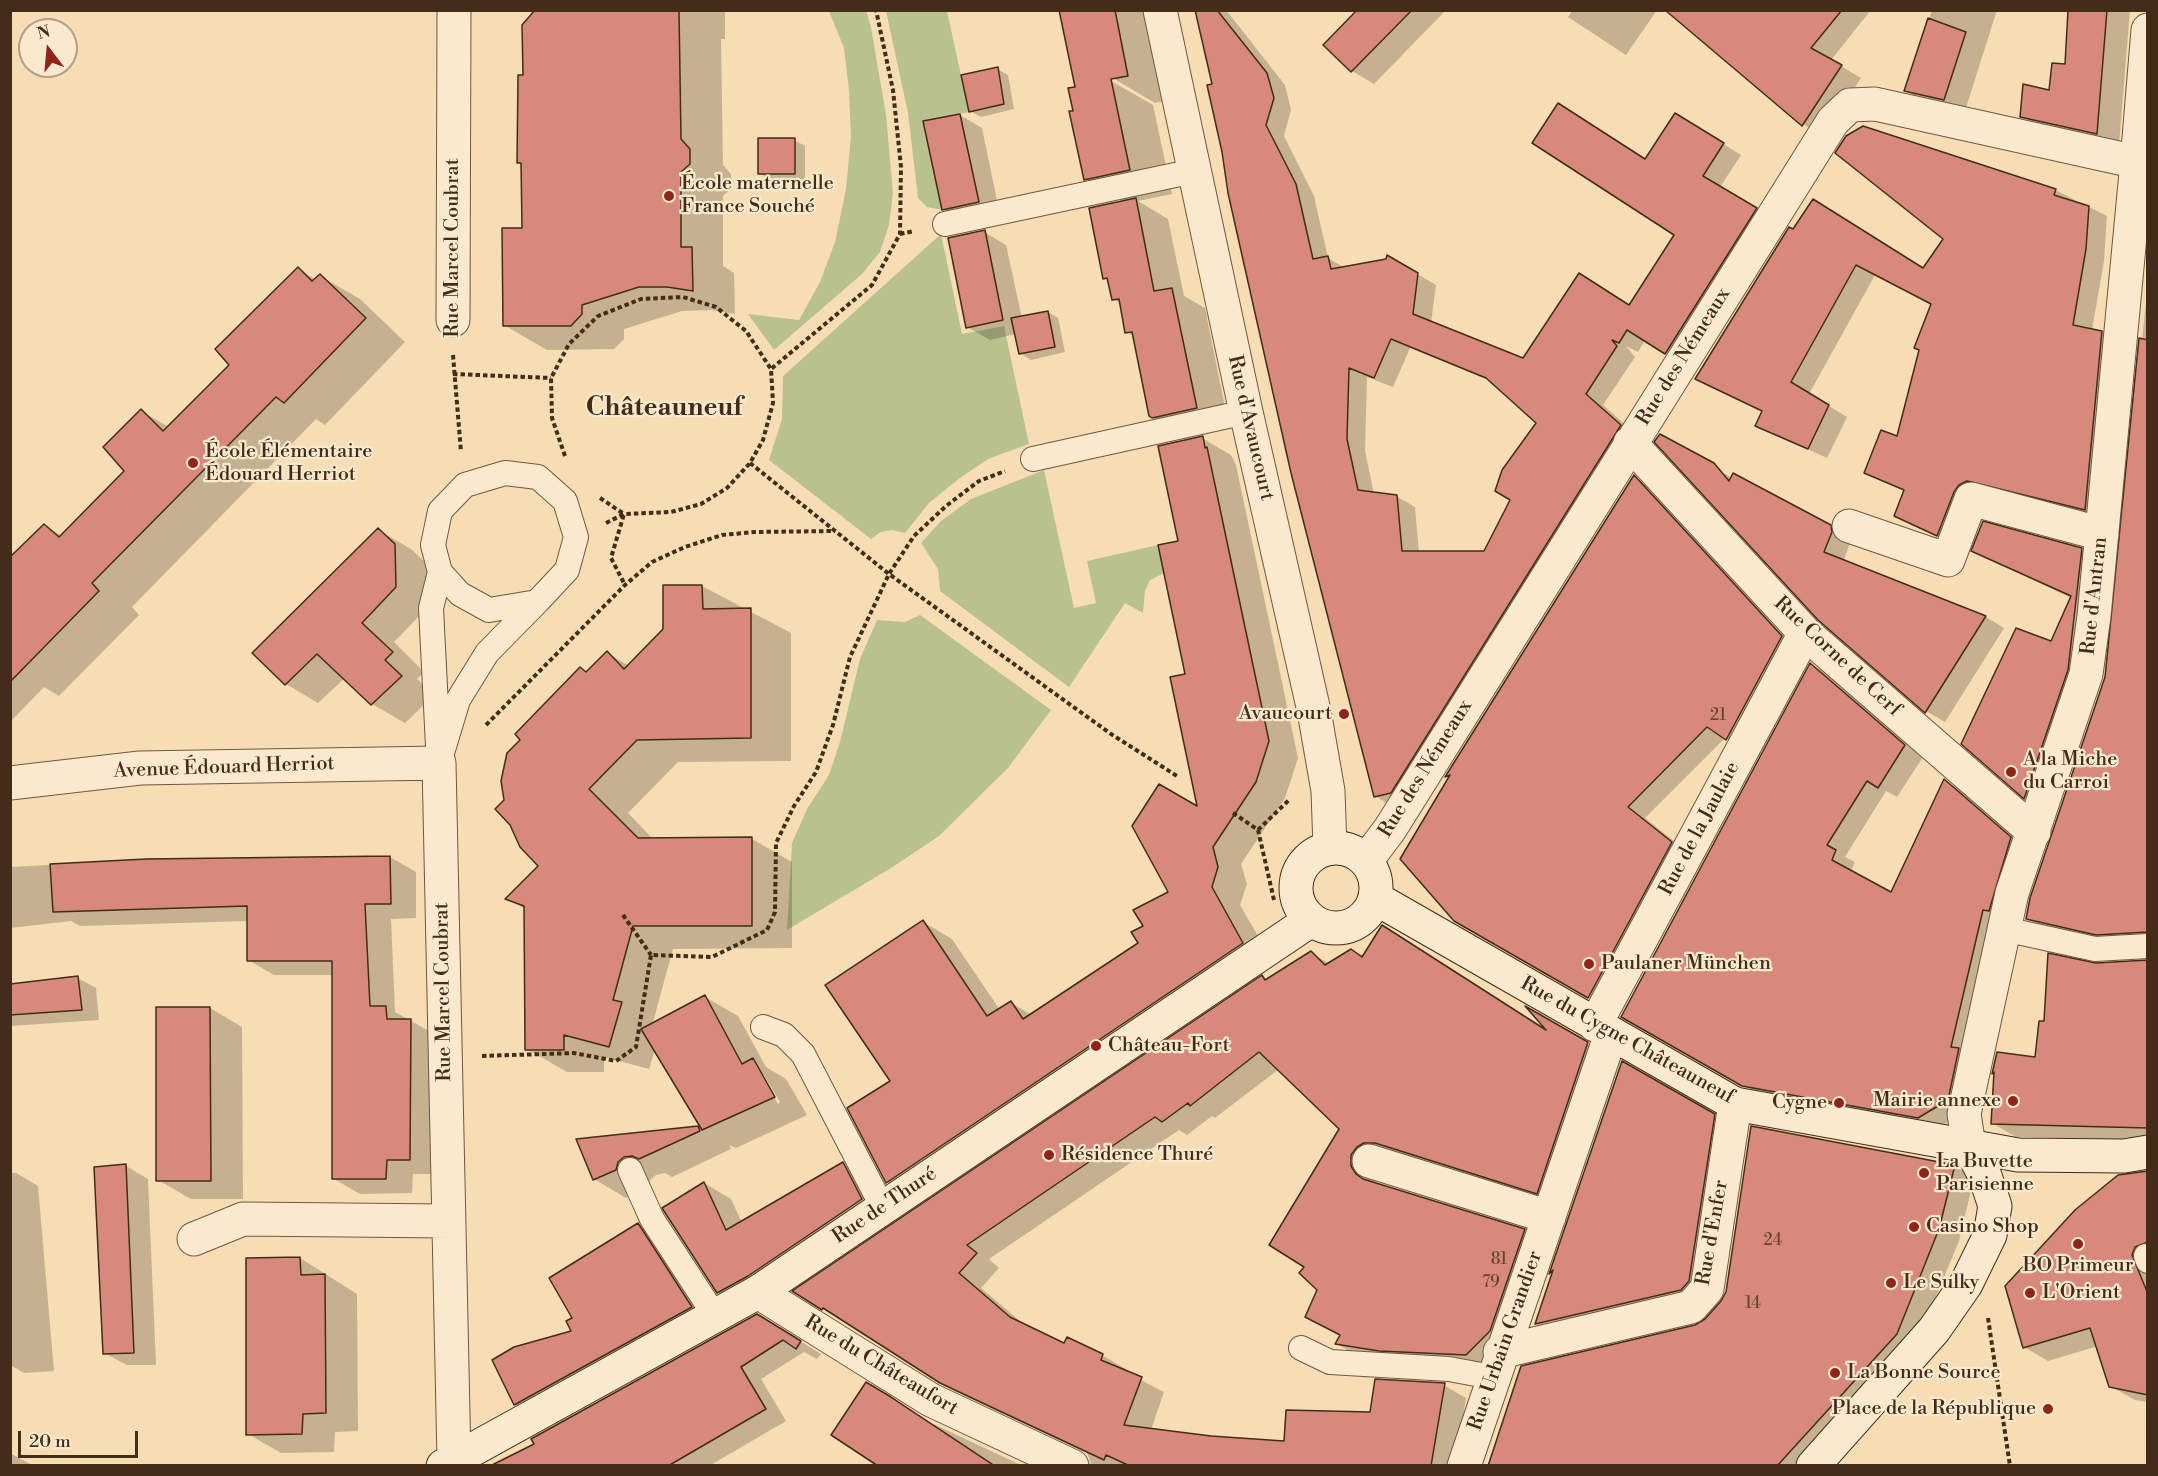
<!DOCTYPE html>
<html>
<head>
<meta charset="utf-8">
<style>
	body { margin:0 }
	#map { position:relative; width:2158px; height:1476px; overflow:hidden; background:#f7ddb3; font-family:"Libre Bodoni",serif }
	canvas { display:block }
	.frame { position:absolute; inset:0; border:12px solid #432c18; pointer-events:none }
	.north { position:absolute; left:18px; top:18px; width:60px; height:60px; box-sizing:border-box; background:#fae9ce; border:2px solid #b19d85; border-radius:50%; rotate:344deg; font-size:16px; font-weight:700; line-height:24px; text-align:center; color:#432c18 }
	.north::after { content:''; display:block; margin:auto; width:21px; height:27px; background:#8f2418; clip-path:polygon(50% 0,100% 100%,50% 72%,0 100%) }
	.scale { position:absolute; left:18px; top:1431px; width:120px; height:27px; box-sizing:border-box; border:3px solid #432c18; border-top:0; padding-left:8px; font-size:18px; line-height:21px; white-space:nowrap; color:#432c18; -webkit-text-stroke:4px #fae9ce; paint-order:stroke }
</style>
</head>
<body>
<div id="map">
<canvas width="2158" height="1476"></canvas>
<div class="frame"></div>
<div class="north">N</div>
<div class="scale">20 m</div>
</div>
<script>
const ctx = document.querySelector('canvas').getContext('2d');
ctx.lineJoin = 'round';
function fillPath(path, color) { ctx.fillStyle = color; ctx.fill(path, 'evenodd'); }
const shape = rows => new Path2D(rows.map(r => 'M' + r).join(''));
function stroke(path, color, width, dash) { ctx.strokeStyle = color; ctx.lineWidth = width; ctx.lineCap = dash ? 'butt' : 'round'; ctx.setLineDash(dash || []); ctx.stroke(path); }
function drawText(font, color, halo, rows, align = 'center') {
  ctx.font = font + ' "Libre Bodoni",serif'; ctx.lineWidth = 4.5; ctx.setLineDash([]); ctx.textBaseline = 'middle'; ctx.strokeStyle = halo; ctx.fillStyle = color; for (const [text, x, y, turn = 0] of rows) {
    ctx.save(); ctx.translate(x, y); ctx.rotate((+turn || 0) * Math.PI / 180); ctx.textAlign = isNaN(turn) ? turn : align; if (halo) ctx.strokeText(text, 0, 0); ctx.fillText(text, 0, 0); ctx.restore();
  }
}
fillPath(shape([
	[829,11,866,11,871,27,886,115,893,193,889,225,880,252,862,274,774,350,748,314,799,320,820,282,835,242,846,189,851,136,849,91,844,48],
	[886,11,947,11,969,112,924,121,942,210,927,207,918,198,908,113],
	[941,234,962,334,1004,326,1029,444,988,459,960,478,929,503,905,533,892,530,881,532,871,539,769,460,782,419,783,376],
	[1044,470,1074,608,1096,603,1087,561,1158,545,1164,573,1150,580,1145,591,1143,613,1125,603,1069,687,940,591,938,569,921,543,941,521,971,499],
	[920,615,1051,710,1008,768,939,836,891,868,787,930,792,843,807,809,829,775,840,742,860,659,877,620,905,622]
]), '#b9c28f');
fillPath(shape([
	[532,10,725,10,725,39,721,39,723,165,731,174,732,188,723,196,723,266,734,273,735,314,711,310,682,311,624,329,624,339,614,349,547,350,504,325,523,229,523,164,519,162,524,76],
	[1061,10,1151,10,1170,100,1155,103,1111,77,1111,81,1153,105,1172,194,1138,201,1168,219,1184,296,1205,308,1229,427,1186,436,1152,417,1135,337,1127,332,1121,304,1113,299,1109,280,1105,278,1125,202,1085,179,1075,112,1077,88],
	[1196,10,1226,10,1285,85,1291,110,1284,136,1314,196,1328,258,1345,268,1388,260,1388,257,1436,285,1431,323,1523,360,1630,306,1676,235,1559,105,1646,160,1693,125,1741,155,1720,187,1774,219,1684,364,1645,340,1638,352,1626,346,1635,357,1603,405,1638,436,1393,807,1375,796],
	[1410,348,1493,382,1538,423,1511,499,1485,553,1419,552,1415,507,1396,496,1374,494,1365,451,1367,377,1393,387],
	[1359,10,1446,10,1374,84,1352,71,1325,45],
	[1573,10,1657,10,1626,55,1568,17],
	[1668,10,1871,10,1831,60,1861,78,1823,136,1803,124],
	[1932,10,1997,10,1965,111,1926,102,1906,91],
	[2072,10,2130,10,2119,145,2043,129,2021,116,2051,92,2067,66],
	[997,69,1008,75,1014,109,981,117,970,111],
	[960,115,982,128,1000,215,965,222,943,209],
	[794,140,805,146,805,180,770,180,759,173],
	[2055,190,2107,216,2104,261,2092,330,2102,332,2121,343,2104,520,1987,491,1956,545,1896,516,1905,491,1866,472,1898,438,1932,304,1875,275,1809,394,1847,417,1827,458,1757,426,1763,412,1697,378,1789,229,1923,269],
	[984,232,1006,245,1022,318,1048,312,1058,318,1065,352,1031,360,1020,353,1016,334,990,340,967,327],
	[298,269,316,280,320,276,360,299,405,342,325,425,316,419,132,607,139,615,59,696,44,687,10,722,10,559,44,525,62,536,126,471,141,411,169,427,231,365],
	[2148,283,2148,946,2051,932,2027,918,2106,677],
	[1202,438,1231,455,1236,465,1298,758,1285,798,1241,864,1247,884,1240,905,1272,960,916,1199,887,1182,892,1081,923,922,952,939,1000,1010,1011,1003,1032,1015,1140,943,1145,926,1170,892,1199,809,1187,676,1180,542],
	[1719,471,1850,538,1850,543,1843,562,1986,617,2004,628,1945,722,1926,711,1819,618],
	[1634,477,1652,487,1800,647,1745,749,1725,738,1645,818,1689,853,1607,1007,1455,920,1450,779,1447,777],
	[378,530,411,549,427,564,429,606,394,642,424,672,417,679,434,695,405,723,372,704,345,678,318,703,286,684],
	[2081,549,2102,562,2046,809,2025,797,1963,743,2052,643,2071,598,1973,551],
	[664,586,702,586,791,633,791,761,678,762,628,813,654,840,752,839,792,862,792,948,673,949,653,1022,705,997,738,1016,766,1067,786,1079,807,1115,736,1148,729,1145,731,1149,672,1177,665,1173,656,1175,650,1180,648,1188,626,1198,594,1179,578,1140,698,1127,704,1130,655,1049,649,1069,604,1057,604,1072,567,1072,527,1049,525,909,508,899,540,866,506,800,588,673,607,653,629,666,665,630],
	[761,1075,764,1075,780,1102,778,1104],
	[1811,665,1830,675,1923,757,1897,797,1886,791,1845,857,1855,862,1851,871,1892,894,1945,781,1964,792,2030,849,1967,1111,1938,1128,1762,1096,1623,1016],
	[390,857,416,872,416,918,391,919,395,1012,436,1035,435,1174,413,1174,412,1193,360,1194,334,1179,333,975,274,975,248,960,248,921,80,926,71,921,10,928,10,867,146,860],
	[1351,950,1549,1032,1532,1011,1611,1057,1561,1206,1375,1169,1376,1185,1524,1230,1548,1244,1487,1370,1360,1357,1337,1344,1341,1336,1307,1317,1319,1290,1307,1267,1341,1129,1279,1069,1215,1118,1212,1116,1187,1135,1179,1130,989,1259,999,1268,981,1288,1027,1327,1065,1345,1102,1355,1126,1369,1125,1372,1164,1392,1151,1430,1285,1442,1372,1413,1442,1384,1466,1398,1455,1466,1092,1466,1087,1453,965,1396,795,1291,1262,977,1268,980,1311,953,1330,964],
	[2148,962,2148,1140,2016,1137,1992,1123,1996,1074,1994,1073,1998,1054,2036,1058,2045,1022,2095,965],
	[78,978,96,988,99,1020,10,1026,10,985],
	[210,1008,242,1027,243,1199,191,1199,158,1180],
	[1623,1063,1733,1126,1708,1292,1555,1334,1537,1324,1553,1275,1551,1274],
	[843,1164,871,1180,889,1215,746,1308,718,1292,704,1183,731,1199,742,1223],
	[126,1166,148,1179,156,1365,127,1365,104,1353],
	[1954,1166,1974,1178,1959,1241,1916,1345,1806,1466,1490,1466,1696,1327],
	[2148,1171,2148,1402,2135,1400,2110,1386,2098,1346,2048,1361,2024,1347,2118,1176],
	[10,1173,16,1173,38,1186,54,1371,24,1373,10,1365],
	[638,1225,655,1235,708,1317,533,1414,515,1404,574,1332,574,1319],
	[300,1258,357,1294,358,1431,335,1432,334,1452,281,1453,248,1434],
	[779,1328,821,1354,817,1359,804,1352,761,1379,786,1421,709,1466,496,1466],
	[890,1397,929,1422,1023,1466,882,1466],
	[10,1453,30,1464,30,1466,10,1466]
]), '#0003');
const building = shape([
	[535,10,679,10,681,139,690,149,690,164,681,172,681,247,692,247,693,291,667,287,639,287,582,305,582,314,571,326,503,326,502,228,522,228,521,163,517,163,518,75,523,75,522,25,535,10],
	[1059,10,1115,10,1128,76,1111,79,1130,170,1084,180,1069,111,1073,111,1068,88,1075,87,1059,10],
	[1195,10,1217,10,1267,73,1274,98,1266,125,1296,184,1313,259,1328,256,1331,269,1386,259,1387,255,1418,273,1413,314,1523,358,1579,273,1629,305,1674,235,1532,143,1558,103,1645,159,1675,113,1724,143,1703,176,1757,208,1665,354,1627,330,1619,343,1612,340,1617,346,1586,394,1621,425,1391,793,1374,797,1291,473,1228,193,1222,152,1207,85,1212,84,1195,10],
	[1391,339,1486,378,1536,423,1502,470,1495,491,1510,500,1484,551,1402,551,1397,495,1358,490,1347,439,1349,368,1374,378,1391,339],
	[1357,10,1412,10,1351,72,1323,45,1357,10],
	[1665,10,1842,10,1811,48,1842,65,1802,126,1665,10],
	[2068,10,2107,10,2097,134,2020,117,2023,84,2049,90,2052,63,2065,64,2068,10],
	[1928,18,1966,32,1944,100,1904,91,1928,18],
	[998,67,1004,104,969,112,961,75,998,67],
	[960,114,979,202,942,210,923,121,960,114],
	[1863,126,2056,189,2054,195,2089,206,2086,249,2073,325,2102,331,2085,510,1967,481,1959,485,1954,492,1937,536,1894,516,1904,490,1864,473,1881,430,1897,436,1919,350,1914,348,1931,304,1856,265,1791,382,1829,405,1808,449,1755,426,1762,411,1695,379,1789,227,1793,229,1813,199,1923,268,1943,239,1835,153,1846,136,1863,126],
	[758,138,795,138,795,174,758,174,758,138],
	[1136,198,1154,291,1172,288,1197,408,1152,418,1149,416,1132,332,1125,333,1119,299,1112,300,1107,278,1103,279,1089,208,1136,198],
	[985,230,1003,320,966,328,948,238,985,230],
	[298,267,312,281,320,274,366,318,284,403,276,397,92,583,99,591,10,682,10,557,44,524,59,537,124,471,103,447,141,409,163,431,229,365,215,349,298,267],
	[1048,311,1055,347,1019,354,1011,318,1048,311],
	[2139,338,2148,340,2148,932,2096,935,2026,919,2030,898,2105,677,2139,338],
	[1660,434,1714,463,1729,481,1733,473,1831,525,1832,532,1824,552,1986,616,1925,713,1818,620,1654,442,1660,434],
	[1203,436,1205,448,1207,447,1269,741,1256,782,1213,847,1218,867,1212,887,1243,943,886,1183,847,1108,890,1081,825,985,923,920,987,1016,1011,1001,1023,1019,1138,943,1131,932,1143,926,1133,910,1168,892,1132,826,1159,784,1197,806,1170,677,1185,674,1158,545,1178,541,1158,446,1203,436],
	[1634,475,1782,636,1726,740,1707,727,1628,807,1672,842,1588,998,1454,921,1400,859,1450,775,1445,777,1634,475],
	[1983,521,2082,548,2068,670,2024,799,1961,744,2016,628,2051,641,2071,596,1971,551,1983,521],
	[378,528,395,544,396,587,362,623,393,652,385,660,402,676,371,705,317,654,285,685,252,653,378,528],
	[663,585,702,585,703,609,751,608,751,738,637,740,589,789,638,838,752,837,752,926,633,926,613,1000,622,1002,609,1047,564,1035,564,1050,525,1050,524,906,505,899,538,866,520,847,510,825,495,809,504,800,501,781,507,753,520,740,515,734,580,667,586,672,607,651,624,669,663,629,663,585],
	[1810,663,1905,745,1878,788,1867,781,1827,845,1836,850,1832,860,1891,892,1944,779,2011,837,1989,911,1983,910,1951,1047,1959,1048,1948,1100,1918,1118,1742,1086,1621,1017,1810,663],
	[390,856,391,904,365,904,370,1006,386,1006,387,1019,411,1019,410,1160,387,1160,386,1179,332,1179,332,961,247,961,247,906,53,912,50,864,146,859,390,856],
	[1382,925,1546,1030,1525,1006,1588,1042,1537,1194,1375,1143,1364,1143,1357,1147,1351,1155,1351,1166,1356,1174,1363,1179,1525,1229,1490,1331,1466,1355,1379,1351,1335,1344,1340,1335,1305,1317,1317,1290,1299,1273,1304,1267,1269,1245,1339,1129,1259,1052,1190,1106,1188,1103,1162,1122,1155,1117,967,1245,977,1253,959,1273,1010,1317,1064,1343,1067,1337,1103,1354,1101,1360,1142,1377,1124,1425,1211,1436,1284,1441,1286,1410,1370,1412,1375,1379,1445,1383,1431,1466,1130,1466,1106,1455,1104,1460,940,1383,823,1308,822,1310,792,1291,1262,975,1265,980,1311,951,1325,965,1351,949,1362,957,1382,925],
	[2048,953,2096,963,2148,960,2148,1128,1991,1124,1994,1072,1992,1074,1997,1052,2035,1057,2039,1021,2044,1021,2048,953],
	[78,976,82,1010,10,1015,10,984,78,976],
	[705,995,742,1064,753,1058,775,1097,702,1130,641,1029,705,995],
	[156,1007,210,1007,211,1181,156,1181,156,1007],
	[1622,1061,1715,1114,1689,1281,1681,1290,1535,1324,1553,1270,1549,1274,1622,1061],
	[698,1126,700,1131,639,1159,632,1156,624,1157,618,1162,616,1170,593,1180,576,1139,698,1126],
	[1751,1126,1955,1165,1939,1229,1897,1334,1777,1466,1488,1466,1521,1366,1695,1325,1705,1319,1721,1301,1726,1292,1751,1126],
	[843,1162,862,1199,748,1276,717,1293,662,1208,704,1182,726,1230,843,1162],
	[126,1164,134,1353,103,1354,94,1167,126,1164],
	[2148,1171,2148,1242,2135,1247,2132,1255,2148,1294,2148,1395,2109,1387,2090,1328,2023,1348,2005,1286,2075,1210,2118,1175,2148,1171],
	[638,1223,692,1307,514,1405,492,1360,514,1347,571,1331,566,1321,572,1318,549,1278,638,1223],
	[300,1257,301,1275,325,1274,326,1413,303,1414,302,1434,246,1435,246,1258,300,1257],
	[757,1314,801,1341,796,1349,783,1340,741,1367,766,1409,668,1466,490,1466,534,1444,531,1439,757,1314],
	[866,1382,891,1397,995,1466,878,1466,831,1435,866,1382]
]);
fillPath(building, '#d7897b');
stroke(building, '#432c18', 1.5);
const lane = shape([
	[945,224,1194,171],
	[1033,459,1246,412],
	[438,746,431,608,440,572],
	[439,763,458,700,487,653,537,602,567,570,576,537,565,501,538,477,505,473,465,485,440,511,433,545,440,572,460,594,489,610,537,602],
	[2004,929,2095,949,2148,946],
	[763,1027,784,1035,803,1054,883,1208],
	[630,1170,652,1219,715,1316],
	[2146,1256,2148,1261],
	[1301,1348,1330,1362,1449,1369,1492,1377]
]);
const street = shape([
	[1160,10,1246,412,1314,711,1328,791,1330,847],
	[453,320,454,10],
	[1630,443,1805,633,2034,832],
	[1849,526,1948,560,1971,499,2102,534],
	[10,783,140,768,439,763,454,1460],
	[1366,861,1390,829,1833,121,1850,105,1875,104,2137,162],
	[1595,1025,1805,633],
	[1969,1146,1964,1114,2012,893,2086,674,2094,616,2137,162,2148,30],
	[1369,1161,1549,1217],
	[194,1239,243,1219,448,1221],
	[758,1292,931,1400,1072,1466],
	[1500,1352,1691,1307,1707,1289,1735,1104],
	[1464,1466,1611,1034]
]);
const secondary = shape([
	'1296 888a40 40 0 1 1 80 0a40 40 0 1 1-80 0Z',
	[1375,898,1735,1104,2018,1155,2124,1156,2148,1152],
	[443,1466,758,1292,1311,920],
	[1813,1466,1934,1330,1966,1284,1990,1235,1995,1206,1985,1176,1969,1146]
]);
stroke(lane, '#70583f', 26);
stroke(street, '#70583f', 35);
stroke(secondary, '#432c18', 35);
stroke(shape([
	[900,234,914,231],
	[453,355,461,452],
	[453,374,551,378],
	[565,456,552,418,551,378,569,344,598,316,641,299,683,297,716,307,746,331,771,369],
	[750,463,889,574,1111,734,1177,776],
	[600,498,624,514,611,558,625,585],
	[606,523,624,514,671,512,701,504,727,488,750,463,763,440,773,403,771,369,872,285,900,234,901,167,893,90,876,10],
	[486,725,625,585,652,562,685,547,722,535,754,532,835,531],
	[1233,813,1258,830,1274,900],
	[1258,830,1290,799],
	[623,915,651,955],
	[482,1056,574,1053,616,1061,636,1047,651,955,712,957,767,930,775,912,776,843,794,806,816,772,833,725,850,657,889,574,914,536,946,506,979,481,1005,471],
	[1988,1318,2010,1466]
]), '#432c18', 4, [4.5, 3]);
stroke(lane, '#fae9ce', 24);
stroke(street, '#fae9ce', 33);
stroke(secondary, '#fae9ce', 33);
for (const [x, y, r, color] of [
	[669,196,6,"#8f2418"],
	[193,463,6,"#8f2418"],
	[1344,714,6,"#8f2418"],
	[2011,772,6,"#8f2418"],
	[1589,964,6,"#8f2418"],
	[1096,1046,6,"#8f2418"],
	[2013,1101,6,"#8f2418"],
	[1839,1103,6,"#8f2418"],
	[1049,1155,6,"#8f2418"],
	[1924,1173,6,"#8f2418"],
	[1914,1227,6,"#8f2418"],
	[2078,1244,6,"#8f2418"],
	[1891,1283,6,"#8f2418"],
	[2030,1293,6,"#8f2418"],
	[1835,1373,6,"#8f2418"],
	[2048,1409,6,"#8f2418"]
]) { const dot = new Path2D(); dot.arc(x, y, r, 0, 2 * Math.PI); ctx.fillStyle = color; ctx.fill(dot); stroke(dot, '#fae9ce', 2); }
drawText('16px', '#684331', null, [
	["21",1718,716],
	["24",1773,1241],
	["81",1499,1260],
	["79",1491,1283],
	["14",1753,1304]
]);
drawText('20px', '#432c18', '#fae9ce', [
	["École maternelle",681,184],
	["France Souché",681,207],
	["École Élémentaire",205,452],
	["Édouard Herriot",205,475],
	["Avaucourt",1332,714,"right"],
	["A la Miche",2023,760],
	["du Carroi",2023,783],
	["Paulaner München",1601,964],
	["Château-Fort",1108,1046],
	["Mairie annexe",2001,1101,"right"],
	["Cygne",1827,1103,"right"],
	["Résidence Thuré",1061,1155],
	["La Buvette",1936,1162],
	["Parisienne",1936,1185],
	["Casino Shop",1926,1227],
	["BO Primeur",2078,1266,"center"],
	["Le Sulky",1903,1283],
	["L'Orient",2042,1293],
	["La Bonne Source",1847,1373],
	["Place de la République",2036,1409,"right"]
], 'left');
drawText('20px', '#432c18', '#fae9ce', [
	["Rue Marcel Coubrat",453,248,-90],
	["Rue des Némeaux",1684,357,-58],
	["Rue d'Avaucourt",1250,428,77],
	["Rue d'Antran",2095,596,-84],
	["Rue Corne de Cerf",1837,657,43],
	["Avenue Édouard Herriot",224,768,-2],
	["Rue des Némeaux",1426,769,-58],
	["Rue de la Jaulaie",1700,829,-62],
	["Rue Marcel Coubrat",444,992,-91],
	["Rue du Cygne Châteauneuf",1627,1041,29],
	["Rue de Thuré",885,1206,-34],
	["Rue d'Enfer",1713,1233,-80],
	["Rue Urbain Grandier",1506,1341,-71],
	["Rue du Châteaufort",881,1366,31]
]);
drawText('bold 26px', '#432c18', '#fae9ce', [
	["Châteauneuf",664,409]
]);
</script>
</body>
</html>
